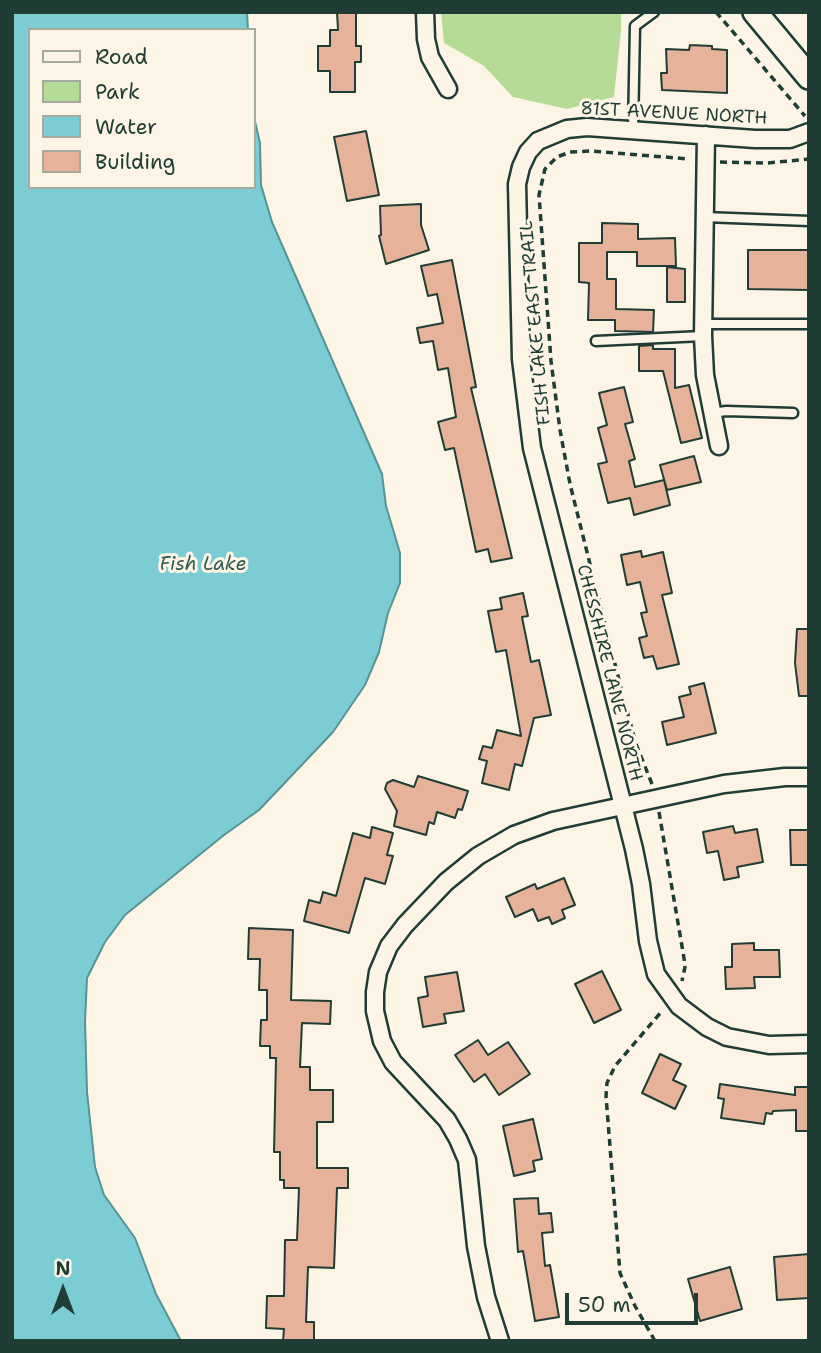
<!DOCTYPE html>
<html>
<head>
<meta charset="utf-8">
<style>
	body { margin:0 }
	#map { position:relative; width:821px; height:1353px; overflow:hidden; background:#fcf5e5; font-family:"Shantell Sans",sans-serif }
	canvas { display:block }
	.frame { position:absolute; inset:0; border:14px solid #1f3d34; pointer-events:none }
	.legend { position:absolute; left:28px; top:28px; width:228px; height:161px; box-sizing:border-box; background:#fcf5e5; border:2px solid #a4ab9e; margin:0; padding:9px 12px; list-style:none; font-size:21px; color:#1f3d34 }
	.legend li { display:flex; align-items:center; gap:14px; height:35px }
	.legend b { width:35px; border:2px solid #a4ab9e }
	.north { position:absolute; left:28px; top:1255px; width:70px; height:70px; -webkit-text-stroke:5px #fcf5e5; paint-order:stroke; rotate:0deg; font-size:19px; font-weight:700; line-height:28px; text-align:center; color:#1f3d34 }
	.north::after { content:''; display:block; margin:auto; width:24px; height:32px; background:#1f3d34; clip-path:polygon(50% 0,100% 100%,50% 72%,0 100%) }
	.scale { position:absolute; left:565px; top:1293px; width:133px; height:32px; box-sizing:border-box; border:4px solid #1f3d34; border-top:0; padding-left:9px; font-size:21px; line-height:24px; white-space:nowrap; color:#1f3d34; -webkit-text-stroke:5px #fcf5e5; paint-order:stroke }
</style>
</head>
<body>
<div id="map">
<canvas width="821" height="1353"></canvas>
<div class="frame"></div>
<ul class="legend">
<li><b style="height:9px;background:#fcf5e5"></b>Road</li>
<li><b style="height:19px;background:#b5db97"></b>Park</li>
<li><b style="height:19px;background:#7ccdd3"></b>Water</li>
<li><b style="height:19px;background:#e7b29a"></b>Building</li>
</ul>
<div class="north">N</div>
<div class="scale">50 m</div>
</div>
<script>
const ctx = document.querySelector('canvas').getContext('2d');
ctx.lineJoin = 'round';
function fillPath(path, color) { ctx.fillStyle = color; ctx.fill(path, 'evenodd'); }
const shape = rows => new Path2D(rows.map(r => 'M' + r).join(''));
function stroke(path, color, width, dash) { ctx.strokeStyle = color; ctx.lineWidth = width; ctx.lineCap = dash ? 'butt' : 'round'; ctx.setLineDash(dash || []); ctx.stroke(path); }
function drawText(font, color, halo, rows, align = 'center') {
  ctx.font = font + ' "Shantell Sans",sans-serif'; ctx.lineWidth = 6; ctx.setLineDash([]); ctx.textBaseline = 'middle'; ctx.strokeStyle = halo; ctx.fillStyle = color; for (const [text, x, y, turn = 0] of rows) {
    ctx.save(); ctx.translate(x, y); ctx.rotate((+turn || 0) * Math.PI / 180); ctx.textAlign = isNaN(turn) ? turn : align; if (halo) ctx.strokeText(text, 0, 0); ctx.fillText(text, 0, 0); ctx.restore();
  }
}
fillPath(shape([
	[441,12,621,12,621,31,614,97,567,109,513,97,484,66,444,43]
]), '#b5db97');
const water = shape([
	[12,12,247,12,248,30,30,30,30,187,254,187,254,117,260,143,261,185,272,222,382,474,386,506,400,553,400,583,388,613,379,652,365,685,333,732,259,810,224,835,125,915,105,942,87,978,85,1021,87,1092,95,1167,104,1195,135,1238,156,1294,181,1341,12,1341,12,12]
]);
fillPath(water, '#7ccdd3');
stroke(water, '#579393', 2);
const building = shape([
	[337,12,356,12,356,46,361,46,361,62,355,62,355,92,330,92,330,71,318,71,318,46,330,46,330,30,338,30,337,12],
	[690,45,712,46,712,49,727,50,727,93,662,90,661,73,667,73,666,49,689,50,690,45],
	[366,131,379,195,347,201,334,137,366,131],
	[421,204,421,225,429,250,386,264,379,236,381,235,380,206,421,204],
	[602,223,638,224,638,239,675,238,676,266,637,266,637,252,607,252,607,279,616,279,616,309,654,310,653,332,615,331,615,320,588,320,589,283,579,282,579,243,602,243,602,223],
	[748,250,809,250,809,290,748,289,748,250],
	[452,260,476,387,471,388,512,558,491,562,488,549,476,552,454,448,445,450,438,422,456,417,448,368,438,370,433,341,420,343,417,328,443,323,437,294,428,296,421,266,452,260],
	[667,267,685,269,685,302,667,302,667,267],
	[653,345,653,349,675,349,675,388,689,385,702,438,681,443,663,371,639,371,639,346,653,345],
	[624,387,633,422,625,424,635,459,629,461,635,487,664,480,670,505,634,515,630,498,608,503,598,464,607,462,598,428,607,425,599,393,624,387],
	[694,456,701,482,667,490,660,465,694,456],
	[641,551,642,557,663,552,672,593,662,595,679,664,657,669,653,656,644,658,639,638,647,636,641,613,647,612,640,582,627,585,621,555,641,551],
	[523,593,528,616,522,617,531,662,539,660,551,715,534,718,522,766,515,764,509,790,482,783,487,761,479,759,483,746,492,748,497,730,521,736,506,650,496,652,488,611,502,609,500,598,523,593],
	[797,629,809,629,809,696,799,696,795,663,797,629],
	[704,683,716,733,667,745,662,722,684,717,679,697,691,694,689,687,704,683],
	[418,776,468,791,462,810,458,809,455,818,437,812,434,824,429,822,426,835,394,826,397,811,385,789,387,783,393,780,414,787,418,776],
	[733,826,735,833,757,829,763,862,737,867,739,877,724,880,718,851,707,853,703,832,733,826],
	[372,827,393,833,387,855,393,856,385,884,365,878,349,933,304,921,309,900,320,903,323,892,336,896,353,833,370,838,372,827],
	[790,830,809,830,809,865,791,865,790,830],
	[564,878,575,905,562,910,565,918,552,924,549,917,538,921,533,909,515,917,506,897,535,884,537,889,564,878],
	[249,928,293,930,291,1000,331,1001,330,1024,302,1023,300,1067,310,1067,310,1090,333,1090,333,1122,317,1122,317,1168,348,1168,348,1188,337,1188,334,1268,308,1267,306,1322,314,1322,314,1341,283,1341,284,1329,266,1328,267,1296,284,1296,285,1240,297,1240,299,1188,284,1188,284,1180,280,1180,280,1152,274,1152,276,1058,270,1058,270,1046,260,1046,261,1020,267,1020,267,990,259,990,260,959,248,959,249,928],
	[754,943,754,950,779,950,780,977,754,977,755,988,726,989,725,967,732,967,732,944,754,943],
	[602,971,621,1010,594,1023,575,984,602,971],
	[457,972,464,1011,444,1014,446,1023,423,1027,418,998,428,996,425,977,457,972],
	[478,1040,488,1055,508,1042,530,1074,499,1095,485,1074,474,1082,455,1055,478,1040],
	[660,1054,681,1064,673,1080,686,1086,675,1109,642,1093,660,1054],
	[720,1084,795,1095,795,1087,809,1087,809,1131,796,1131,796,1110,773,1111,772,1114,766,1113,764,1124,721,1118,724,1099,718,1098,720,1084],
	[533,1119,542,1159,533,1161,535,1171,514,1176,503,1126,533,1119],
	[538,1198,539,1214,551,1213,553,1232,542,1233,545,1266,550,1265,559,1317,535,1321,523,1251,518,1252,514,1199,538,1198],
	[809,1254,809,1298,777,1300,774,1257,809,1254],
	[730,1267,742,1309,700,1321,688,1279,730,1267]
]);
fillPath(building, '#e7b29a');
stroke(building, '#1f3d34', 2);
const lane = shape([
	[633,131,635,26,654,12],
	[704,217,809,221],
	[703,324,809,324],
	[596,341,703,336],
	[712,413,726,411,793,413]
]);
const street = shape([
	[425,12,426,39,430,57,448,89],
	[809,132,790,139,755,139,587,127,567,129,538,141,528,152,521,167,517,184,521,359,532,448,634,849,641,884,648,941,656,974,679,1006,707,1027,727,1037,769,1045,809,1044],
	[706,135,703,336,705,375,719,446],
	[500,1341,486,1297,476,1246,467,1160,458,1139,447,1120,393,1062,382,1041,375,1011,375,992,378,972,389,946,405,925,446,882,478,856,514,835,553,821,724,784,785,777,809,777]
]);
const secondary = shape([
	[755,12,809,77]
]);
stroke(lane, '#1f3d34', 13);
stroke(street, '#1f3d34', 21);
stroke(secondary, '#1f3d34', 28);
stroke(shape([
	[716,12,805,116],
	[720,162,768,163,809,159],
	[652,784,636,744,623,696,570,484,560,430,551,361,539,195,545,169,557,157,570,152,591,151,689,159],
	[659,812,684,958,685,967,682,981],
	[655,1341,635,1306,620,1273,606,1096,607,1083,615,1066,662,1011]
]), '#1f3d34', 3.5, [7, 5]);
stroke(lane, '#fcf5e5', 8);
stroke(street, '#fcf5e5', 16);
stroke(secondary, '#fcf5e5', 23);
drawText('18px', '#1f3d34', '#fcf5e5', [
	["81ST AVENUE NORTH",674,114,3],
	["FISH LAKE EAST TRAIL",536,323,-95],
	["CHESSHIRE LANE NORTH",609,673,76]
]);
drawText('italic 19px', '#325a54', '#fcf5e5', [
	["Fish Lake",203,565]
]);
</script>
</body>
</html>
